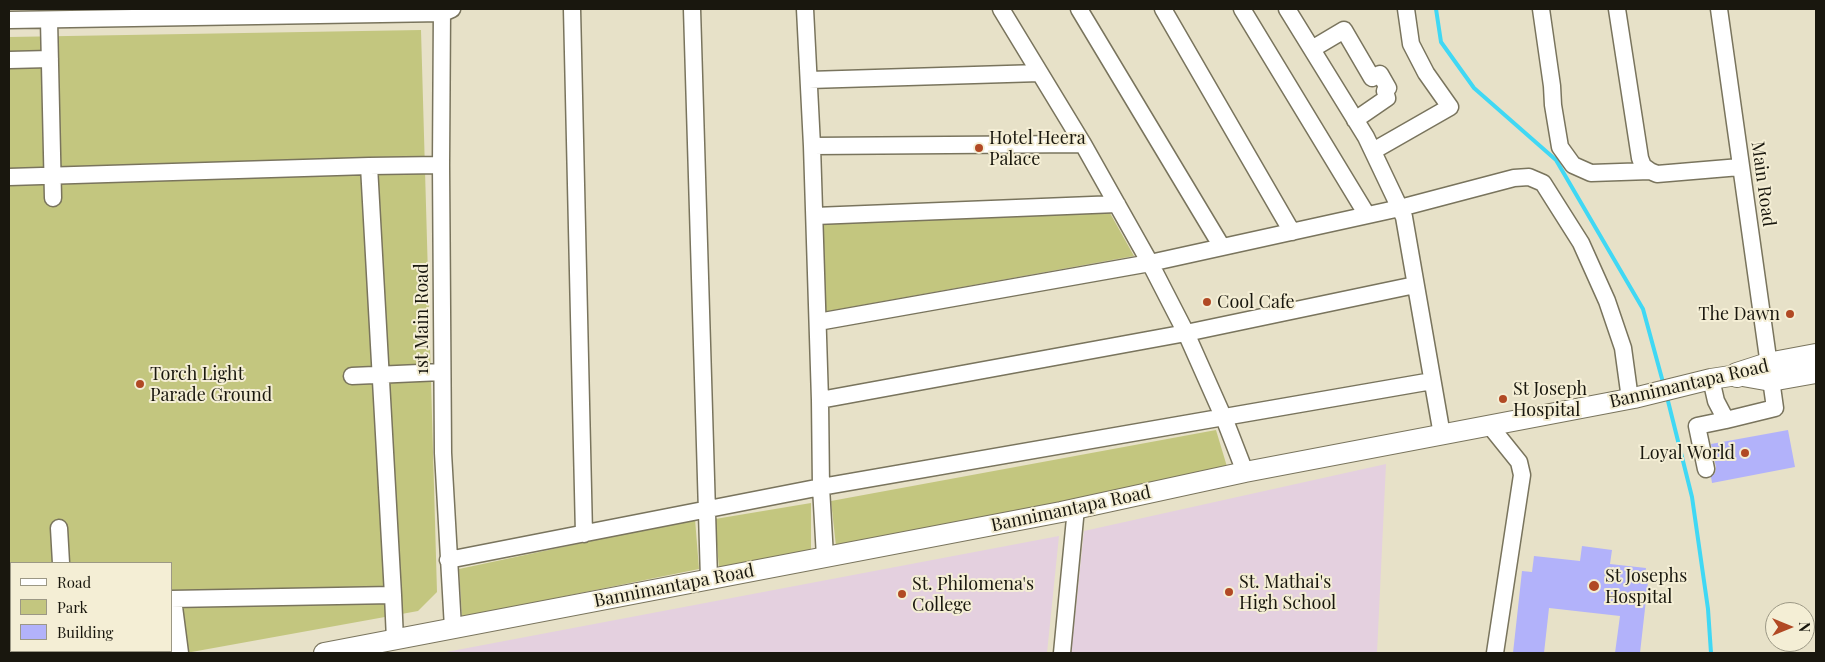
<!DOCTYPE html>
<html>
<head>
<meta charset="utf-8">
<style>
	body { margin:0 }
	#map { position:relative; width:1825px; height:662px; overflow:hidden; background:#e7e1c8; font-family:"Playfair Display",serif }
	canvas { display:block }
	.frame { position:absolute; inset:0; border:10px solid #19170e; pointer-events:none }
	.legend { position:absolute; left:10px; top:562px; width:162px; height:90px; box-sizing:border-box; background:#f4eed5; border:1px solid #9c9885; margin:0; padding:6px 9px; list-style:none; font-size:15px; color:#19170e }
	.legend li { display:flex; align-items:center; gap:10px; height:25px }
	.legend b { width:25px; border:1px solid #9c9885 }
	.north { position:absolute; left:1765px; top:602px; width:50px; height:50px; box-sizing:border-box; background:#f4eed5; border:1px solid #9c9885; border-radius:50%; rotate:90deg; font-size:14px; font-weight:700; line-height:20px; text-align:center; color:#19170e }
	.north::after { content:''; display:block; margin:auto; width:18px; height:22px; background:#b14924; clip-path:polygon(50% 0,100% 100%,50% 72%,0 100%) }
</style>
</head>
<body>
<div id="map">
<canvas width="1825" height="662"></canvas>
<div class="frame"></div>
<ul class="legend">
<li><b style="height:6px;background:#fff"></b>Road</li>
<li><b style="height:14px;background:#c3c67f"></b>Park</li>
<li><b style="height:14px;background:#b2b2fa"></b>Building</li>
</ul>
<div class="north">N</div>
</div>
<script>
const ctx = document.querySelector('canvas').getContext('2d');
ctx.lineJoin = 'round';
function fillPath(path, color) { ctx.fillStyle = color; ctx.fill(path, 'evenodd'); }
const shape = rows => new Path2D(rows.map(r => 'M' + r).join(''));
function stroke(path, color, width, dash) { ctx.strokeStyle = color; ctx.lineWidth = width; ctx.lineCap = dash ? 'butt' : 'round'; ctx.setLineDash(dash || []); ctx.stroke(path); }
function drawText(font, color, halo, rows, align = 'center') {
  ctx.font = font + ' "Playfair Display",serif'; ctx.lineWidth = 4; ctx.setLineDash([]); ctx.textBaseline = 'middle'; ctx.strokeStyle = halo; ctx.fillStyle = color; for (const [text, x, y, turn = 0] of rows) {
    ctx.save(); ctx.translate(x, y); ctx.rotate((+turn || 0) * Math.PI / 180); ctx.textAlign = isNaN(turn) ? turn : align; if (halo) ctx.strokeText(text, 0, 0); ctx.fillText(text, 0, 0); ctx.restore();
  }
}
fillPath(shape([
	[1386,464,1377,653,1071,653,1084,531],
	[1059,536,1047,653,441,653]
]), '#e4d0df');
fillPath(shape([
	[421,30,437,592,418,611,186,653,9,653,9,37],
	[11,563,171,563,171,651,11,651],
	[1110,213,1134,256,824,312,823,224],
	[1216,430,1228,470,836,546,831,501],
	[811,503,811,550,719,569,715,519],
	[695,519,699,569,462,617,459,569]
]), '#c3c67f');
stroke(shape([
	[1436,9,1441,42,1474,88,1556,160,1643,309,1664,386],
	[1667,397,1692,497,1708,609,1711,653]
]), '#40d8f4', 4);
fillPath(shape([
	[1788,430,1795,467,1712,483,1711,477,1715,473,1716,467,1711,444],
	[1582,546,1612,550,1610,564,1646,568,1644,581,1648,582,1640,653,1615,653,1620,616,1549,608,1544,653,1513,653,1522,571,1532,572,1534,556,1580,561]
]), '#b2b2fa');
const minor = shape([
	[442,9,441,165,443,453,453,628],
	[572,9,584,534],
	[692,9,709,579],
	[805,9,812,146,820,400,821,487,825,557],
	[1001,9,1083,144,1150,263,1186,333,1226,423,1245,472],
	[1079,9,1222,247],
	[1163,9,1292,232],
	[1242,9,1367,215],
	[1287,9,1366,137,1404,217,1442,435],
	[1541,9,1552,86,1553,105,1560,147,1573,165,1591,173,1650,171],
	[1617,9,1640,158,1643,166,1650,171,1657,174,1740,167],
	[9,20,443,13,452,9],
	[49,20,53,198],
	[1312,49,1344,30,1372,78,1380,74,1388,88,1385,91,1387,98,1355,120],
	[9,60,50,59],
	[809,80,1040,73],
	[812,146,1083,144],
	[1373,151,1450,107,1426,73,1411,44,1406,9],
	[369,166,441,165],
	[9,177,369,166,393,595,171,599],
	[815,216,1117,204],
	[818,322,1150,263,1400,208,1514,178,1529,177,1543,183,1581,243,1607,301,1623,348,1630,399],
	[352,376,442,372],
	[1711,379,1716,401,1726,420,1775,408,1719,9],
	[820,400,1186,333,1415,285],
	[1490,426,1519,462,1522,475,1495,653],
	[1706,469,1697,426,1726,420],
	[59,528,61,563],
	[448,560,821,487,1432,381],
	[393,595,395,640],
	[173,599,180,653],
	[9,602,11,602],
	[66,651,66,653],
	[1062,653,1076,508]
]);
const major = shape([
	[324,653,1061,512,1245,472,1634,398,1711,379,1737,375,1771,381,1816,373]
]);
const highway = shape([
	[1737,375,1768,365,1816,356]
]);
stroke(minor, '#79745d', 19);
stroke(major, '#79745d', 22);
stroke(highway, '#79745d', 26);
stroke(minor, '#fff', 16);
stroke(major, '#fff', 20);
stroke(highway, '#fff', 24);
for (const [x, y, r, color] of [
	[979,148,5,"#b14924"],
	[1207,302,5,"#b14924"],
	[1790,314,5,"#b14924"],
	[140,384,5,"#b14924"],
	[1503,399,5,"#b14924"],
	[1745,453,5,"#b14924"],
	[1594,586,6,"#b14924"],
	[1229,592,5,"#b14924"],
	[902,594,5,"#b14924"]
]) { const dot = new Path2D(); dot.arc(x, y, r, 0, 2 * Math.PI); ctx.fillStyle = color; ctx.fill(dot); stroke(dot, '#f4eed5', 2); }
drawText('18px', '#19170e', '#f4eed5', [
	["Hotel Heera",989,138],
	["Palace",989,159],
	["Cool Cafe",1217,302],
	["The Dawn",1780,314,"right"],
	["Torch Light",150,374],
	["Parade Ground",150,395],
	["St Joseph",1513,389],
	["Hospital",1513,410],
	["Loyal World",1735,453,"right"],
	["St Josephs",1605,576],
	["Hospital",1605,597],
	["St. Mathai's",1239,582],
	["High School",1239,603],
	["St. Philomena's",912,584],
	["College",912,605]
], 'left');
drawText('18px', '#19170e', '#f4eed5', [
	["Main Road",1763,184,82],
	["1st Main Road",422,319,-90],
	["Bannimantapa Road",1689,384,-13],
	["Bannimantapa Road",1071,509,-12],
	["Bannimantapa Road",674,586,-11]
]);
</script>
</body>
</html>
